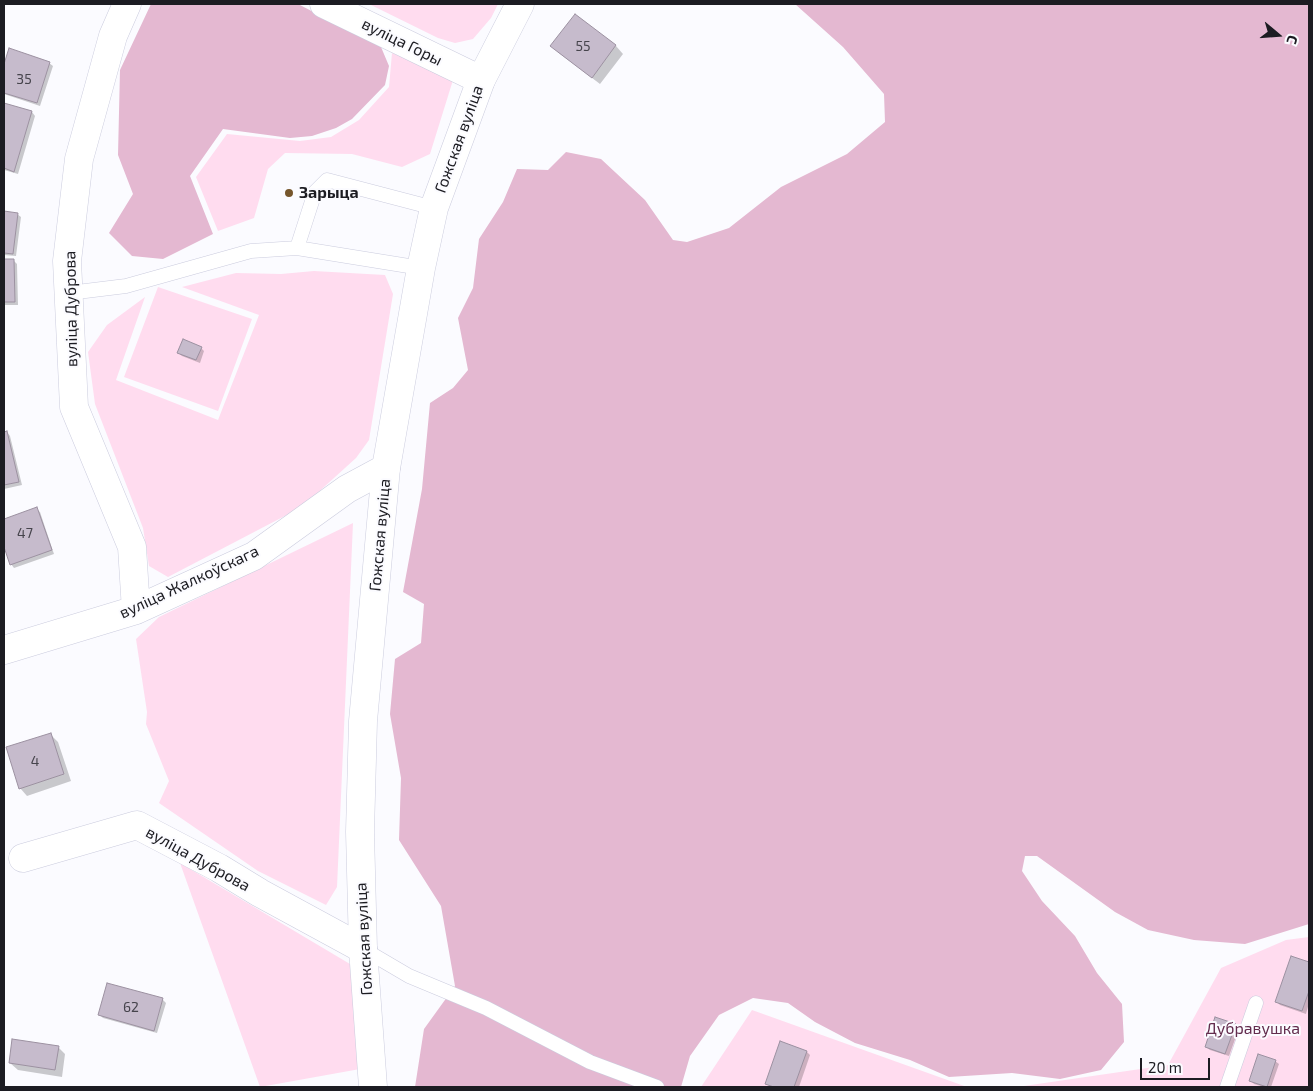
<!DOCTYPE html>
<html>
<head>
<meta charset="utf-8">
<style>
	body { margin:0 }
	#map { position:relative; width:1313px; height:1091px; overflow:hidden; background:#fbfbff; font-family:"Exo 2",sans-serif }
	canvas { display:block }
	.frame { position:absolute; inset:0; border:5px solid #1c1c22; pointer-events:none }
	.north { position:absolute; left:1253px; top:10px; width:50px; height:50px; -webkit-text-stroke:4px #fbfbff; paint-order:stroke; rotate:108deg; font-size:14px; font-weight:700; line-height:20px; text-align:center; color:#1c1c22 }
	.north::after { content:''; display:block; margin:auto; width:18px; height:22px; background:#1c1c22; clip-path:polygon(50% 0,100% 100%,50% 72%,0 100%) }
	.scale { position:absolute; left:1140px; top:1058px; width:70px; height:22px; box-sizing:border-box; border:2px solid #1c1c22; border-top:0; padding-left:6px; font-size:15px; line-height:18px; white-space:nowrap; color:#1c1c22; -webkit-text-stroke:4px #fbfbff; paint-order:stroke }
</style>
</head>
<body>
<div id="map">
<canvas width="1313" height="1091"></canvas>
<div class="frame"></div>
<div class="north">С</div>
<div class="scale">20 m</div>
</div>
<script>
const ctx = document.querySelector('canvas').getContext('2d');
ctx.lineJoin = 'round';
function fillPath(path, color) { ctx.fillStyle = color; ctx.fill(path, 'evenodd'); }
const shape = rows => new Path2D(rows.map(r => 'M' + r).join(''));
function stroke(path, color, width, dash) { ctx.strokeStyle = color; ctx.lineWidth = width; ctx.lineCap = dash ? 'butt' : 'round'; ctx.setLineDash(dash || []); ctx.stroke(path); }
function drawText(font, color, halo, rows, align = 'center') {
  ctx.font = font + ' "Exo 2",sans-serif'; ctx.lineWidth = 4; ctx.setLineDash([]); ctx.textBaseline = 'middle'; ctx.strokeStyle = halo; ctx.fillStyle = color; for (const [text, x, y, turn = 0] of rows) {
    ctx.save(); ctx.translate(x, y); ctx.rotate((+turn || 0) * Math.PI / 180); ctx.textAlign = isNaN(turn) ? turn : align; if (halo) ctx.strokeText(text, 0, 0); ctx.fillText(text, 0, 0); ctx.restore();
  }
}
fillPath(shape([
	[369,4,498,4,491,18,473,39,455,43,438,38],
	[392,53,443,73,453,80,430,154,402,167,352,154,285,153,268,169,254,218,218,231,196,177,227,134,300,141,331,137,359,120,389,87],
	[314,271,385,275,393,294,369,440,356,458,302,507,168,577,149,566,143,528,95,404,88,352,107,325,145,297,116,380,218,420,259,315,182,287,236,273,281,274],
	[158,287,252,319,218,411,124,377],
	[353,523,337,887,326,905,258,871,159,803,169,781,146,724,147,712,136,639,159,617],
	[180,863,350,964,360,1069,260,1087],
	[1309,937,1309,1087,1017,1087,1168,1065,1221,968,1286,940],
	[752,1010,967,1087,701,1087]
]), '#ffdcef');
fillPath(shape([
	[151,4,298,4,381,47,389,66,385,85,352,119,336,128,312,136,290,138,223,129,190,176,213,234,163,259,132,256,109,233,133,194,118,155,120,70],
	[795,4,1309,4,1309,924,1245,944,1194,940,1148,930,1115,912,1037,856,1025,856,1022,871,1042,901,1075,936,1097,973,1122,1004,1124,1042,1101,1070,1060,1079,1012,1073,949,1077,910,1060,855,1043,815,1022,788,1003,753,998,719,1015,690,1056,681,1087,415,1087,424,1029,455,986,441,906,399,840,401,778,390,714,395,659,421,643,424,604,403,592,422,489,430,403,453,388,468,370,458,318,473,288,479,239,503,202,517,169,548,170,566,152,601,159,645,200,673,240,687,242,729,228,781,187,847,154,885,122,884,94,843,47]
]), '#e4b8d1');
fillPath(shape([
	[575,16,616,46,623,54,600,84,559,53,552,46],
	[10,50,49,63,53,66,40,106,4,94,4,68],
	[4,104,32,112,35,116,18,174,4,170],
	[4,212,17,214,21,217,16,256,4,255],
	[13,260,17,264,18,305,4,305,4,261],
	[201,348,204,351,200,363,182,356,179,353],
	[7,432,10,436,22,485,4,489,4,433],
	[36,509,40,512,54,554,14,568,11,564,4,544,4,520],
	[51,735,58,742,71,781,27,796,20,788],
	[1292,958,1309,963,1309,1003,1306,1014,1280,1005,1277,1002],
	[162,999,166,1003,157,1033,103,1018,100,1015],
	[1235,1025,1239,1028,1229,1056,1210,1050,1206,1047],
	[58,1047,65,1054,62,1077,18,1070,10,1063],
	[807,1052,810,1055,799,1087,771,1087,766,1084],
	[1275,1061,1279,1064,1271,1087,1264,1087,1254,1084,1250,1080]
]), '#0003');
const building = shape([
	[575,14,616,45,592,78,550,46,575,14],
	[9,48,50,62,37,103,4,93,4,64,9,48],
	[4,103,32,111,14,172,4,168,4,103],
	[4,211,18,213,13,254,4,253,4,211],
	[4,259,14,259,15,302,4,302,4,259],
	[183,339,202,347,196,360,177,353,183,339],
	[7,431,19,482,4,485,4,432,7,431],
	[37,507,52,550,10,565,4,547,4,519,37,507],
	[51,733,64,774,19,789,6,747,51,733],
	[1291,956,1309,962,1309,991,1302,1011,1275,1002,1291,956],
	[107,983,163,998,154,1031,98,1015,107,983],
	[1215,1017,1236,1024,1225,1054,1205,1047,1215,1017],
	[12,1039,59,1046,55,1070,9,1063,12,1039],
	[780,1041,807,1051,794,1087,774,1087,765,1084,780,1041],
	[1258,1054,1276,1060,1267,1087,1249,1081,1258,1054]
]);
fillPath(building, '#c6bbcc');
stroke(building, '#9c91a1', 1);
const lane = shape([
	[297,248,315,192,327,180,434,208],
	[69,293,126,286,251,251,297,248,421,268],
	[363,949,409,976,486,1008,590,1062,657,1087],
	[1227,1087,1256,1003]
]);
const street = shape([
	[127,4,113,36,79,159,67,261,74,407,132,547,136,610],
	[324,4,481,80],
	[4,650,136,610,254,556,347,489,386,468],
	[23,858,137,825,219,868,260,893,363,949]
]);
const secondary = shape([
	[373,1087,363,949,360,832,363,721,386,468,421,268,434,208,481,80,520,4]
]);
stroke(lane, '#cbccde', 15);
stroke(street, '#cbccde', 29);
stroke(secondary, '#cbccde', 29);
stroke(lane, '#fff', 14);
stroke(street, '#fff', 28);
stroke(secondary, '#fff', 28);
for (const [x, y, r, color] of [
	[289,193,5,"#76562c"]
]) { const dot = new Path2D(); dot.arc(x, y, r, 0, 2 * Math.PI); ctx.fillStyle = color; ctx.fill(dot); stroke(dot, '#fbfbff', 2); }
drawText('14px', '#46444c', null, [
	["55",583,46],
	["35",24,79],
	["47",25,533],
	["4",35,761],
	["62",131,1007]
]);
drawText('16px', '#1c1c22', '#fbfbff', [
	["вуліца Горы",402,42,26],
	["Гожская вуліца",459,139,-70],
	["вуліца Дуброва",71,309,-91],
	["Гожская вуліца",380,535,-85],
	["вуліца Жалкоўскага",189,582,-25],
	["вуліца Дуброва",198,859,29],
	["Гожская вуліца",364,939,-93]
]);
drawText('bold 16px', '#1c1c22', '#fbfbff', [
	["Зарыца",299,193]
], 'left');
drawText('16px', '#622c4d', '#fbfbff', [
	["Дубравушка",1253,1029]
]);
</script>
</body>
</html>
